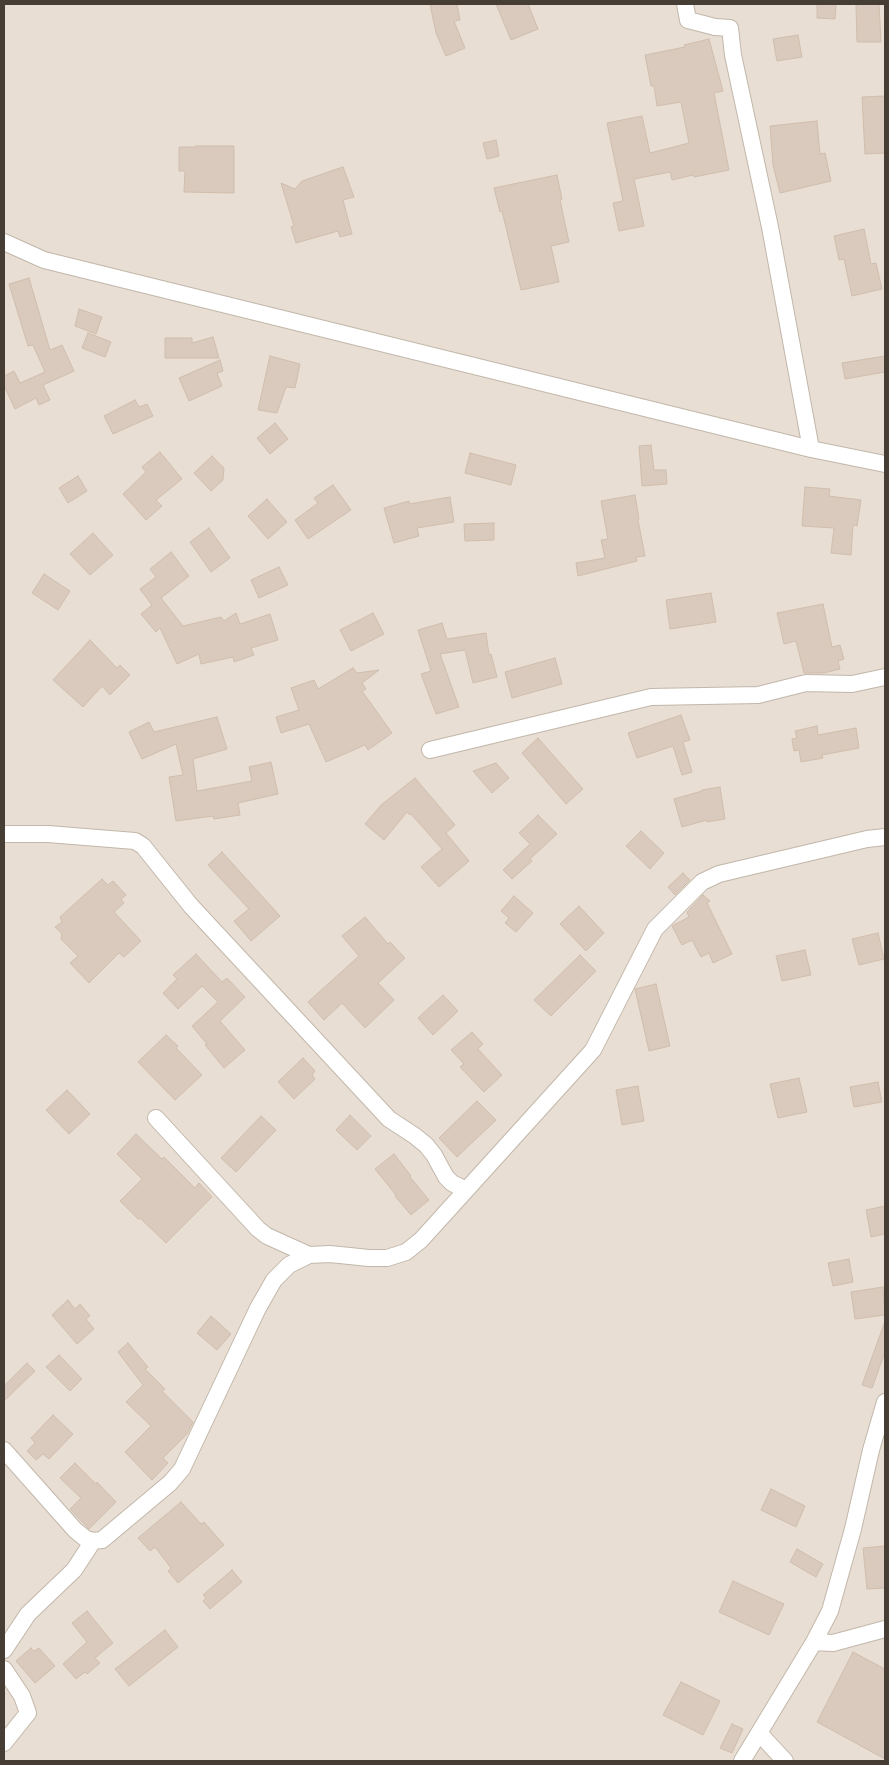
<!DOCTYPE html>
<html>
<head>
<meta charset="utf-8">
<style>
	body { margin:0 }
	#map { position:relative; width:889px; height:1765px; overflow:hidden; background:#f4ede5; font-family:Rubik,sans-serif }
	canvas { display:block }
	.frame { position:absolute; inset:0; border:5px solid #463d34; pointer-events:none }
</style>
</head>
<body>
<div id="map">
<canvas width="889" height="1765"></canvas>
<div class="frame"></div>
</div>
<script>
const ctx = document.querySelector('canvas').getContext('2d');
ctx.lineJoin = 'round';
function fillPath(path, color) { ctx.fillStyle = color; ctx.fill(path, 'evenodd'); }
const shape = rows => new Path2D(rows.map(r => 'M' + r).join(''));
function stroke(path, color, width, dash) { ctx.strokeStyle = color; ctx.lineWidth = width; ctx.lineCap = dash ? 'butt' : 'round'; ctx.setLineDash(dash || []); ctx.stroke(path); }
fillPath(shape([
	[4,4,885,4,885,1761,4,1761]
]), '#e8ded3');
const building = shape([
	[430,4,457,4,460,20,454,21,465,48,446,56,436,33,430,4],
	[496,4,528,4,538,29,511,40,496,4],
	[817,4,836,4,835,19,817,18,817,4],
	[856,4,879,4,881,42,857,42,856,4],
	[798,35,802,57,777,61,773,39,798,35],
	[709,39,723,91,714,93,729,170,694,177,693,175,672,180,670,172,634,179,644,226,619,231,613,203,623,201,607,123,642,116,650,153,689,143,681,102,657,106,654,86,651,86,645,55,685,47,684,45,709,39],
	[885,96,885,153,865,154,862,97,885,96],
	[817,121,820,154,825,153,831,181,780,193,773,165,770,126,817,121],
	[496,140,499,156,487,159,483,143,496,140],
	[196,146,234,146,234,193,184,192,185,171,179,171,179,147,196,147,196,146],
	[343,167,354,197,343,200,352,234,340,237,338,231,296,243,291,227,294,226,281,183,295,189,302,181,343,167],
	[557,175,562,199,560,200,569,242,551,246,559,282,521,290,502,211,500,212,494,188,557,175],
	[864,229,871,264,876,263,882,289,852,296,844,259,839,260,834,236,864,229],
	[29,278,50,350,62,345,74,371,43,385,50,400,39,405,36,398,15,409,4,386,4,376,14,371,20,383,45,372,33,345,28,346,9,284,29,278],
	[79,309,102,317,96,334,75,326,79,309],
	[88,333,111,342,105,357,82,348,88,333],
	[213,337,219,358,165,358,165,338,192,338,192,343,213,337],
	[270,356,300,364,295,388,286,387,277,413,258,410,270,356],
	[885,356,885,372,845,379,842,363,885,356],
	[220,360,223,371,217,373,222,386,189,401,179,378,220,360],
	[135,400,139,407,147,404,153,416,113,434,104,416,135,400],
	[275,423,288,439,270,454,257,438,275,423],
	[651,445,654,470,666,470,667,484,642,486,639,446,651,445],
	[160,452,182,479,156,500,162,506,146,520,123,494,146,472,142,467,160,452],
	[470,453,516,465,511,485,465,473,470,453],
	[212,456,224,468,223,480,211,491,194,473,212,456],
	[78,476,87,491,68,503,59,488,78,476],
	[333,485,351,510,308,539,295,520,318,503,314,498,333,485],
	[805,487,830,489,829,496,861,500,857,526,853,525,851,555,831,553,834,528,802,526,805,487],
	[635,495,639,519,638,520,645,556,636,557,637,561,578,576,576,563,605,558,601,540,608,539,601,501,635,495],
	[450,497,454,522,417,528,419,536,394,543,384,508,409,501,409,504,450,497],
	[267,499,287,522,268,539,248,516,267,499],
	[494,523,494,540,465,541,464,524,494,523],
	[209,528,230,558,211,572,190,542,209,528],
	[93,533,113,555,90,575,70,554,93,533],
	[171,552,189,576,161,598,183,626,221,617,224,621,236,613,240,624,270,614,278,640,251,648,254,655,234,662,233,657,201,664,199,654,177,664,160,628,156,632,141,614,152,605,140,589,156,577,150,569,171,552],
	[279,567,288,585,259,598,251,580,279,567],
	[44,574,70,591,58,610,32,593,44,574],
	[711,593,716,622,670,629,666,600,711,593],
	[823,604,832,647,840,645,844,659,838,661,840,669,824,673,804,673,796,641,784,644,777,613,823,604],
	[373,613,384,634,351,651,340,630,373,613],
	[442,623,447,639,486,633,489,655,491,654,497,677,473,683,465,650,440,654,459,707,436,714,421,674,431,671,418,630,442,623],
	[90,640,117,668,120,665,130,675,110,695,102,686,83,707,53,680,90,640],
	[555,658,562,684,512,698,505,672,555,658],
	[353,668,357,673,379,670,362,683,366,689,362,691,392,733,368,750,365,745,326,762,309,724,281,733,276,717,299,710,291,688,314,680,318,689,353,668],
	[681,715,690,740,683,742,692,772,682,775,673,746,637,758,628,733,681,715],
	[217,717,227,749,193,759,197,791,252,781,249,767,271,762,278,794,238,803,240,815,214,819,213,816,176,821,169,777,183,775,176,744,142,759,129,732,149,722,154,732,217,717],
	[817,726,818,735,856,728,859,748,822,755,823,758,801,762,799,750,794,751,792,739,797,738,795,731,817,726],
	[538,738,583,789,566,804,522,753,538,738],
	[496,763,509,778,492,793,473,771,496,763],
	[415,778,455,825,446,833,469,861,439,887,421,867,442,849,411,814,410,815,407,812,384,840,365,824,381,805,415,778],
	[720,787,725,819,707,822,707,820,682,827,674,799,702,791,702,790,720,787],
	[538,815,557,834,530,859,532,861,512,879,503,870,530,844,519,833,538,815],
	[641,831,664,853,650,869,626,846,641,831],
	[222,852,280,916,251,941,234,921,249,909,208,865,222,852],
	[683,873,690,880,675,895,668,887,683,873],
	[102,879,108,885,113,881,126,895,121,899,124,903,114,912,141,941,124,957,119,953,89,983,70,963,78,956,61,939,62,934,55,927,62,922,60,917,102,879],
	[703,895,710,901,707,903,732,954,713,963,709,953,701,957,692,940,682,945,672,926,689,917,687,912,703,895],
	[514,896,533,913,516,932,505,923,509,918,501,911,514,896],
	[579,906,604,933,586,951,560,924,579,906],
	[365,917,388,944,390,942,405,958,378,983,394,1000,365,1028,342,1003,324,1020,308,1002,359,956,342,936,365,917],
	[878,933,884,959,859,965,852,939,878,933],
	[805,950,811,975,782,981,776,956,805,950],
	[196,954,222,982,227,978,245,997,220,1021,245,1050,224,1068,205,1045,207,1044,192,1026,218,1002,202,986,178,1009,163,993,177,979,173,975,196,954],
	[580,955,596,971,551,1016,534,1000,580,955],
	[656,984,670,1046,649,1051,635,989,656,984],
	[443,995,458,1011,433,1035,418,1018,443,995],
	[472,1032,483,1044,478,1049,502,1075,484,1092,460,1067,464,1064,451,1050,472,1032],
	[166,1035,178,1046,176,1048,202,1075,175,1100,138,1062,166,1035],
	[303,1058,315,1071,312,1075,315,1079,294,1099,278,1082,303,1058],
	[799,1078,807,1112,778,1118,770,1084,799,1078],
	[878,1082,882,1102,854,1107,850,1087,878,1082],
	[638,1086,644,1121,622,1125,616,1090,638,1086],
	[67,1090,90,1114,69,1134,46,1110,67,1090],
	[477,1101,496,1120,457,1157,439,1138,477,1101],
	[350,1115,371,1136,357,1150,336,1130,350,1115],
	[261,1116,276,1130,236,1172,221,1158,261,1116],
	[136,1134,162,1159,164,1157,195,1188,199,1183,212,1197,166,1243,140,1218,138,1219,120,1201,142,1179,117,1154,136,1134],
	[394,1154,411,1176,410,1177,429,1200,411,1215,395,1196,396,1195,375,1169,394,1154],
	[885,1206,885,1234,871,1237,866,1210,885,1206],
	[849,1259,853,1282,833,1286,828,1263,849,1259],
	[883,1287,885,1315,855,1319,851,1292,883,1287],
	[68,1300,75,1309,80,1304,90,1316,86,1319,94,1329,77,1344,52,1315,68,1300],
	[211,1316,231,1334,217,1350,197,1333,211,1316],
	[884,1324,885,1324,885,1352,872,1388,862,1385,884,1324],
	[128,1343,148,1367,145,1369,165,1389,162,1391,193,1422,187,1434,163,1458,168,1463,152,1480,125,1452,151,1426,126,1402,143,1385,118,1352,128,1343],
	[59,1355,82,1379,70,1391,46,1367,59,1355],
	[27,1363,35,1371,4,1401,4,1386,27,1363],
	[53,1415,73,1434,49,1459,43,1454,36,1460,27,1451,35,1443,31,1438,53,1415],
	[75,1463,96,1484,97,1482,116,1502,89,1529,70,1509,81,1498,60,1478,75,1463],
	[771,1489,805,1506,796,1527,761,1510,771,1489],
	[181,1502,201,1524,204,1522,224,1545,178,1583,168,1571,171,1568,155,1547,150,1551,138,1538,181,1502],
	[885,1546,885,1588,867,1589,863,1548,885,1546],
	[797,1549,823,1564,816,1577,790,1562,797,1549],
	[232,1570,242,1582,210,1609,203,1601,206,1598,203,1595,232,1570],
	[733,1581,784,1604,769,1635,719,1612,733,1581],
	[87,1611,113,1643,95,1658,100,1663,87,1674,85,1672,76,1679,63,1664,87,1642,72,1623,87,1611],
	[165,1630,178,1647,129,1686,115,1669,165,1630],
	[31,1648,34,1651,39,1648,55,1666,35,1683,16,1661,31,1648],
	[853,1652,885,1669,885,1759,817,1722,853,1652],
	[681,1682,720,1701,703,1735,663,1715,681,1682],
	[732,1724,743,1729,732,1753,720,1748,732,1724]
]);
fillPath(building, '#d9cabd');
stroke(building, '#d1bead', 1);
const minor = shape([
	[685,4,688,20,715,27,730,28,733,55,770,227,811,449],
	[4,242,44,260,811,449,885,464],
	[430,750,651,697,758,695,806,683,852,684,885,677],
	[4,834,48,834,135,841,143,846,191,906,389,1119,415,1136,426,1145,434,1155,446,1177,452,1183,466,1190],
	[156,1118,258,1229,267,1236,309,1255],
	[4,1450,75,1530,86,1539,93,1541,102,1540,170,1483,182,1469,258,1308,274,1280,289,1265,309,1255,330,1254,369,1258,387,1258,406,1252,421,1240,593,1050,655,929,702,882,719,874,867,839,885,837],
	[814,1642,833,1643,885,1629],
	[4,1650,28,1614,74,1570,93,1541],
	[4,1669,22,1696,28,1713,4,1743],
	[760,1734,785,1761],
	[742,1761,814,1642,830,1611,853,1529,871,1450,885,1402]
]);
stroke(minor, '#c2b7aa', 18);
stroke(minor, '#fff', 16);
</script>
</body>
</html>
